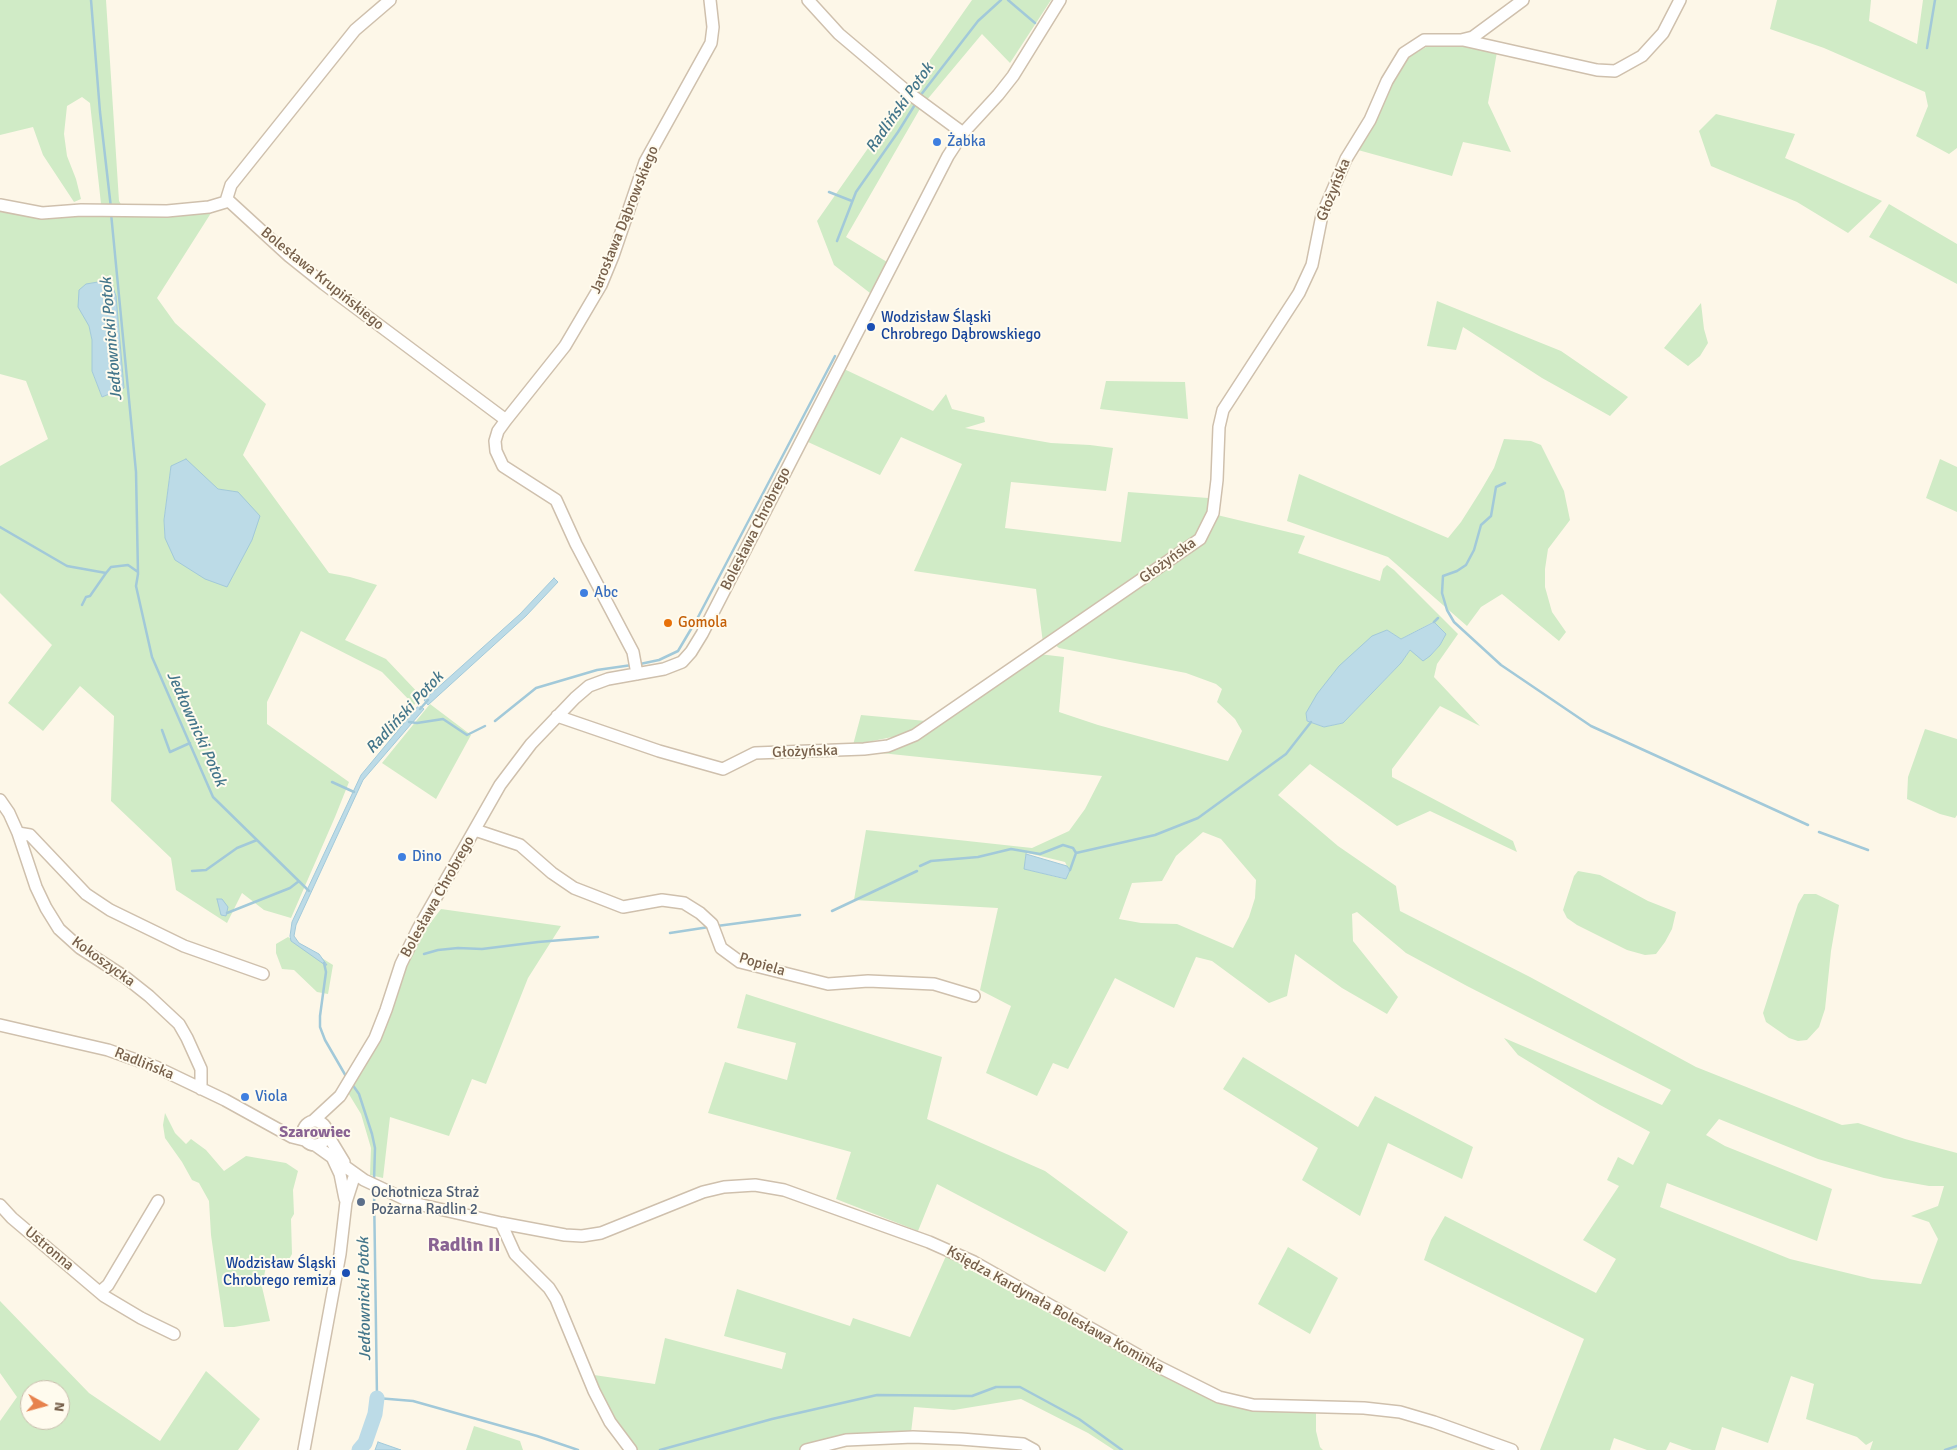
<!DOCTYPE html>
<html>
<head>
<meta charset="utf-8">
<style>
	body { margin:0 }
	#map { position:relative; width:1957px; height:1450px; overflow:hidden; background:#fdf7e8; font-family:Signika,sans-serif }
	canvas { display:block }
	.north { position:absolute; left:20px; top:1380px; width:50px; height:50px; box-sizing:border-box; background:#fffbee; border:1px solid #c9bdad; border-radius:50%; rotate:97deg; font-size:14px; font-weight:700; line-height:20px; text-align:center; color:#77604b }
	.north::after { content:''; display:block; margin:auto; width:18px; height:22px; background:#e7824d; clip-path:polygon(50% 0,100% 100%,50% 72%,0 100%) }
</style>
</head>
<body>
<div id="map">
<canvas width="1957" height="1450"></canvas>
<div class="north">N</div>
</div>
<script>
const ctx = document.querySelector('canvas').getContext('2d');
ctx.lineJoin = 'round';
function fillPath(path, color) { ctx.fillStyle = color; ctx.fill(path, 'evenodd'); }
const shape = rows => new Path2D(rows.map(r => 'M' + r).join(''));
function stroke(path, color, width, dash) { ctx.strokeStyle = color; ctx.lineWidth = width; ctx.lineCap = dash ? 'butt' : 'round'; ctx.setLineDash(dash || []); ctx.stroke(path); }
function drawText(font, color, halo, rows, align = 'center') {
  ctx.font = font + ' Signika,sans-serif'; ctx.lineWidth = 4; ctx.setLineDash([]); ctx.textBaseline = 'middle'; ctx.strokeStyle = halo; ctx.fillStyle = color; for (const [text, x, y, turn = 0] of rows) {
    ctx.save(); ctx.translate(x, y); ctx.rotate((+turn || 0) * Math.PI / 180); ctx.textAlign = isNaN(turn) ? turn : align; if (halo) ctx.strokeText(text, 0, 0); ctx.fillText(text, 0, 0); ctx.restore();
  }
}
fillPath(shape([
	[0,0,106,0,119,201,122,206,101,204,90,103,82,97,67,106,64,134,67,156,76,179,81,199,74,202,43,155,33,127,0,135],
	[972,0,1051,0,1010,63,982,34,921,107,846,237,887,262,870,293,834,265,817,221],
	[1777,0,1871,0,1869,21,1917,44,1923,0,1957,0,1957,148,1949,154,1916,136,1928,106,1925,92,1824,48,1770,29],
	[1428,46,1463,46,1497,52,1488,103,1511,152,1463,142,1452,176,1358,150,1405,59],
	[1716,114,1795,134,1785,158,1882,201,1848,233,1797,202,1711,166,1699,131],
	[1889,204,1957,244,1957,284,1869,237],
	[0,212,34,217,211,213,157,298,175,323,266,404,243,455,329,573,350,577,377,585,345,640,386,659,422,697,414,705,382,672,301,631,267,702,267,724,349,782,335,817,291,918,264,910,242,893,227,923,176,890,171,858,111,801,114,716,80,686,43,731,8,703,52,645,0,593,0,466,48,439,26,381,0,374],
	[111,284,116,296,124,388,102,397,92,371,92,340,89,326],
	[171,467,218,489,238,493,165,538,164,520],
	[1437,301,1561,351,1628,397,1610,416,1542,378,1463,327,1456,350,1427,346],
	[1701,303,1704,329,1708,343,1700,356,1688,366,1664,348],
	[844,369,933,411,946,394,952,409,984,417,985,422,965,428,1051,443,1090,445,1113,448,1106,491,1011,482,1005,528,1121,542,1128,492,1208,498,1210,504,1207,518,1189,543,1043,643,1036,589,914,571,962,464,901,437,880,475,808,442],
	[1106,381,1185,382,1188,419,1100,409],
	[1504,439,1531,441,1541,445,1564,491,1570,520,1548,549,1545,569,1545,587,1552,612,1566,632,1559,641,1502,594,1481,607,1467,626,1388,557,1287,521,1299,474,1448,538,1461,522,1480,492,1494,468],
	[1940,459,1957,467,1957,512,1926,498],
	[1217,515,1305,536,1298,553,1380,581,1383,569,1387,565,1394,570,1458,634,1437,664,1434,677,1480,726,1440,706,1392,769,1392,777,1513,841,1517,852,1430,811,1397,826,1310,764,1278,795,1338,846,1396,886,1400,911,1530,977,1696,1067,1842,1125,1858,1123,1905,1139,1957,1153,1957,1450,1870,1450,1873,1441,1866,1445,1857,1437,1806,1419,1814,1384,1791,1376,1768,1443,1722,1427,1715,1450,1692,1450,1670,1442,1666,1450,1647,1450,1614,1438,1610,1450,1540,1450,1584,1339,1424,1260,1431,1240,1445,1216,1596,1293,1616,1259,1583,1240,1619,1186,1607,1180,1618,1157,1633,1165,1650,1132,1600,1105,1518,1055,1504,1038,1662,1105,1671,1090,1467,986,1406,953,1357,912,1352,914,1353,941,1398,997,1387,1014,1342,988,1295,954,1287,996,1269,1003,1212,961,1196,957,1174,1008,1115,978,1068,1069,1053,1063,1037,1096,986,1073,1011,1006,980,990,998,908,854,900,866,830,1032,848,1069,831,1085,809,1102,776,881,753,921,736,1039,654,1064,657,1059,712,1098,725,1228,761,1242,731,1235,719,1217,702,1222,689,1216,684,1186,673,1059,648,1054,644,1206,540],
	[1433,622,1445,634,1440,645,1430,656,1410,650,1401,663,1343,723,1324,727,1307,721,1306,713,1387,630,1401,639],
	[1203,832,1221,839,1256,880,1255,898,1249,917,1233,948,1177,924,1141,923,1119,919,1132,883,1162,881,1176,856],
	[1028,853,1065,862,1067,866,1064,879,1025,869,1026,854],
	[1719,1119,1818,1159,1884,1178,1929,1186,1944,1186,1938,1206,1911,1216,1929,1222,1938,1239,1921,1284,1872,1279,1790,1259,1660,1207,1667,1183,1817,1241,1832,1189,1725,1146,1706,1135],
	[430,704,471,735,436,799,382,763],
	[861,715,926,721,902,735,853,745],
	[1925,729,1957,739,1957,815,1955,818,1940,814,1907,799,1908,777],
	[1578,871,1600,875,1648,901,1676,912,1672,929,1665,942,1656,954,1645,955,1627,950,1577,925,1567,918,1563,910,1574,876],
	[1804,894,1816,894,1839,905,1831,951,1825,1009,1819,1027,1807,1040,1798,1041,1789,1038,1766,1022,1763,1013,1798,904],
	[441,909,561,926,528,978,486,1084,472,1079,449,1136,390,1117,383,1178,370,1175,371,1148,361,1114,347,1091,375,1047,418,939],
	[288,937,333,965,328,994,317,992,294,970,282,969,276,953,276,944],
	[746,994,942,1057,927,1119,1045,1171,1128,1232,1105,1272,937,1184,918,1231,836,1199,851,1152,708,1113,725,1062,787,1080,796,1043,737,1028],
	[1243,1057,1358,1127,1375,1096,1473,1147,1462,1179,1388,1143,1360,1216,1302,1180,1318,1148,1223,1089],
	[165,1113,175,1133,186,1144,191,1139,206,1150,224,1171,246,1156,286,1163,298,1171,293,1190,294,1214,291,1219,292,1254,287,1263,267,1261,262,1287,270,1321,234,1327,224,1327,211,1235,209,1201,199,1183,192,1180,182,1162,165,1138,163,1125],
	'310 1133a6 6 0 1 1 12 0a6 6 0 1 1-12 0Z',
	[1288,1247,1338,1278,1310,1334,1258,1304],
	[946,1256,1168,1379,1224,1405,1276,1411,1316,1412,1316,1431,1320,1447,1323,1450,1114,1450,1088,1433,1021,1399,954,1410,914,1407,911,1433,872,1444,830,1447,818,1450,636,1450,605,1408,607,1406,594,1375,655,1384,665,1338,782,1369,786,1353,724,1336,737,1289,850,1326,853,1318,910,1337],
	[0,1301,89,1393,160,1441,206,1371,260,1419,238,1450,0,1450,0,1421,17,1397,0,1373],
	[30,1390,60,1390,60,1420,30,1420],
	[474,1426,520,1441,523,1450,466,1450]
]), '#d0ebc6');
const water = shape([
	[104,281,111,282,116,296,124,388,102,397,92,371,92,340,89,326,78,307,79,290,86,284,104,281],
	[186,459,218,489,238,492,260,516,252,540,227,587,205,579,175,560,165,538,164,520,171,466,186,459],
	[554,578,558,582,526,616,428,705,424,700,520,614,554,578],
	[1434,622,1446,634,1440,645,1430,656,1423,661,1410,650,1401,663,1343,723,1324,727,1307,721,1306,713,1317,694,1339,666,1372,636,1387,630,1401,639,1434,622],
	[419,705,424,709,363,780,296,925,294,936,299,943,319,954,327,965,325,965,291,941,290,936,292,922,361,775,419,705],
	[1026,854,1067,866,1070,870,1066,879,1024,869,1026,854],
	[217,899,222,899,228,907,226,916,221,915,217,899],
	[378,1442,401,1450,375,1450,378,1442]
]);
fillPath(water, '#bcdbe7');
stroke(water, '#a2c9d9', 1);
stroke(shape([
	[91,0,100,112,111,208],
	[1008,0,1035,23],
	[1927,48,1935,0],
	[920,96,978,21,1001,0],
	[829,192,852,201],
	[111,213,136,472,138,574,136,586,152,657,213,797,309,891],
	[837,241,856,192,898,132,916,103],
	[1505,483,1496,487,1491,516,1481,525,1474,550,1466,565,1457,571,1443,576,1442,593,1447,610,1454,622,1501,665,1591,726,1808,825],
	[0,527,67,566,106,573,111,567,128,565,138,572],
	[82,605,86,597,90,596,106,573],
	[1434,622,1438,618],
	[640,664,659,660,678,651,697,619,835,356],
	[420,709,428,700],
	[495,721,536,688,597,670,632,665],
	[409,722,417,723,443,719,467,735,485,726],
	[162,730,170,752,190,743],
	[332,782,354,792],
	[1819,832,1868,850],
	[920,866,931,861,978,857,1011,849,1040,854,1063,845,1073,848,1076,853,1155,835,1198,818,1286,754,1311,722],
	[1070,870,1076,853],
	[192,871,206,870,237,848,257,840],
	[832,911,917,871],
	[227,913,290,888,299,881],
	[717,926,800,915],
	[670,933,709,927],
	[424,954,438,950,458,948,482,949,538,942,598,937],
	[324,963,326,972,320,1016,320,1027,325,1040,347,1078],
	[352,1084,359,1094,372,1134,375,1148,374,1181],
	[374,1189,377,1398,413,1401,537,1436,578,1450],
	[660,1450,772,1419,877,1395,972,1396,996,1387,1020,1387,1079,1419,1122,1450],
	[1945,1450,1957,1446]
]), '#a2c9d9', 2.5);
stroke(shape([
	[359,1450,365,1443,375,1414,377,1398]
]), '#bcdbe7', 15);
const minor = shape([
	[808,0,839,34,910,94,963,133],
	[1463,40,1597,70,1615,71,1642,56,1663,33,1680,0],
	[226,201,231,185,355,30,390,0],
	[0,205,42,213,81,210,167,211,209,207,229,201,289,256,324,284,506,420],
	[637,674,633,652,576,544,556,500,503,466,496,451,495,441,498,431,506,420,565,346,601,285,613,256,645,162,711,43,713,27,710,0],
	[557,716,659,751,723,769,755,753,864,749,888,746,915,735,1200,539,1213,513,1217,480,1219,427,1223,410,1299,293,1312,265,1322,215,1346,159,1370,120,1387,81,1404,53,1424,40,1461,40,1473,37,1523,0],
	[0,800,9,813,18,833,36,887,46,908,59,929,80,948,125,977,149,996,179,1024,187,1038,201,1069,201,1089],
	[475,830,520,845,552,873,574,888,623,907,662,900,684,903,700,913,712,924,721,948,740,962,828,984,868,981,934,984,974,996],
	[18,833,30,835,86,894,110,910,184,946,263,974],
	[0,1025,108,1050,156,1067,225,1100,292,1137,304,1140],
	'303 1133a12 12 0 1 1 24 0a12 12 0 1 1-24 0Z',
	[313,1121,340,1096,375,1038,386,1010,401,964,418,929,500,785,531,744,575,698,589,686,608,679,664,669,682,662,691,652,702,634,948,156,963,133,998,95,1013,76,1060,0],
	[327,1134,344,1162],
	[315,1145,364,1180,413,1203,501,1223,565,1235,582,1236,601,1233,703,1192,724,1187,755,1185,784,1190,929,1242,974,1262,1159,1367,1219,1397,1253,1405,1364,1408,1400,1412,1434,1422,1512,1450],
	[333,1159,340,1174,345,1199],
	[0,1205,12,1218,104,1296,141,1318,174,1334],
	[501,1223,515,1254,549,1288,556,1299,594,1391,610,1422,631,1450],
	[100,1292,108,1285,158,1201],
	[304,1450,340,1254,346,1202,355,1174],
	[806,1450,846,1440,913,1437,961,1439,1023,1444,1034,1450]
]);
stroke(minor, '#cfc0ad', 14);
stroke(minor, '#fff', 11);
for (const [x, y, r, color] of [
	[937,142,5,"#3f7fe0"],
	[871,327,5,"#1a4fb4"],
	[584,593,5,"#3f7fe0"],
	[668,623,5,"#e8710a"],
	[402,857,5,"#3f7fe0"],
	[245,1097,5,"#3f7fe0"],
	[361,1202,5,"#5c6f8a"],
	[346,1273,5,"#1a4fb4"]
]) { const dot = new Path2D(); dot.arc(x, y, r, 0, 2 * Math.PI); ctx.fillStyle = color; ctx.fill(dot); stroke(dot, '#fffbee', 2); }
drawText('15px', '#366cbe', '#fffbee', [
	["Żabka",947,142],
	["Abc",594,593],
	["Dino",412,857],
	["Viola",255,1097]
], 'left');
drawText('15px', '#77604b', '#fffbee', [
	["Głożyńska",1334,190,-68],
	["Jarosława Dąbrowskiego",625,220,-68],
	["Bolesława Krupińskiego",322,279,39],
	["Bolesława Chrobrego",756,529,-63],
	["Głożyńska",1168,561,-36],
	["Głożyńska",805,752,-2],
	["Bolesława Chrobrego",438,897,-61],
	["Kokoszycka",103,962,36],
	["Popiela",762,965,17],
	["Radlińska",144,1064,22],
	["Ustronna",49,1249,40],
	["Księdza Kardynała Bolesława Kominka",1055,1310,29]
]);
drawText('15px', '#164399', '#fffbee', [
	["Wodzisław Śląski",881,318],
	["Chrobrego Dąbrowskiego",881,335],
	["Wodzisław Śląski",336,1264,"right"],
	["Chrobrego remiza",336,1281,"right"]
], 'left');
drawText('15px', '#c56008', '#fffbee', [
	["Gomola",678,623]
], 'left');
drawText('15px', '#4e5e75', '#fffbee', [
	["Ochotnicza Straż",371,1193],
	["Pożarna Radlin 2",371,1210]
], 'left');
drawText('italic 16px', '#44768b', '#fffbee', [
	["Radliński Potok",900,108,-55],
	["Jedłownicki Potok",112,339,-95],
	["Radliński Potok",405,713,-47],
	["Jedłownicki Potok",196,729,66],
	["Jedłownicki Potok",365,1299,-91]
]);
drawText('bold 16px', '#896393', '#fffbee', [
	["Szarowiec",315,1133]
]);
drawText('bold 20px', '#896393', '#fffbee', [
	["Radlin II",464,1246]
]);
</script>
</body>
</html>
